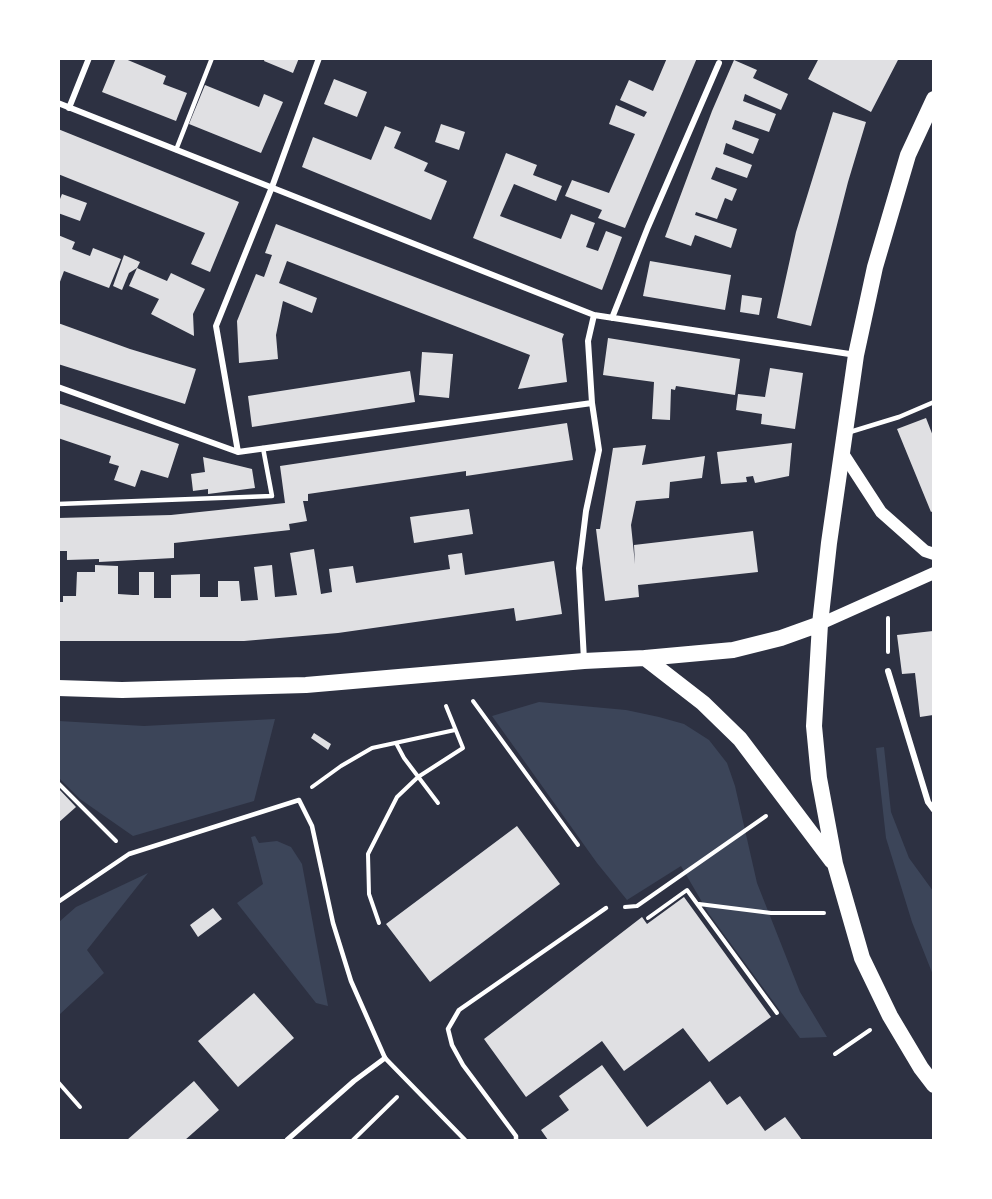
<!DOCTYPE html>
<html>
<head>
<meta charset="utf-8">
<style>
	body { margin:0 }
	#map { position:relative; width:992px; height:1199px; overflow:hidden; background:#2d3142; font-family:"Crimson Pro",serif }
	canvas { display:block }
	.frame { position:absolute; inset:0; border:60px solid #fff; pointer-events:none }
</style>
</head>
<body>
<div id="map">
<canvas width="992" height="1199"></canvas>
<div class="frame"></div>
</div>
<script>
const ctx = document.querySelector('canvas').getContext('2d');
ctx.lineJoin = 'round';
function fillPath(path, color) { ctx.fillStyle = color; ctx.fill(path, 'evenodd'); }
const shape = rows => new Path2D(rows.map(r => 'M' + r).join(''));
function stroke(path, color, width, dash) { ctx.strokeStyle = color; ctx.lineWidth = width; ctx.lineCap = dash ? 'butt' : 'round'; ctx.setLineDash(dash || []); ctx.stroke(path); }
fillPath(shape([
	[539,702,626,710,659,717,684,724,709,740,727,763,735,786,757,883,800,992,827,1037,800,1038,709,914,681,866,627,900,597,863,492,716],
	[275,719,254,801,133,836,80,799,59,778,59,721,144,726],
	[884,747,891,812,909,858,933,891,933,975,912,922,886,838,876,748],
	[255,836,259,843,277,841,291,847,302,864,328,1006,316,1003,237,903,263,884,251,837],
	[148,873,87,950,104,973,59,1015,59,922,76,907]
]), '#3c4559');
fillPath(shape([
	[116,58,123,58,166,76,163,84,187,93,176,121,102,92],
	[265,58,299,58,293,73,264,61],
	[667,58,697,58,625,228,598,218,602,210,565,196,572,180,609,193,635,134,609,124,616,105,644,117,647,112,620,100,629,80,653,91],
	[819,58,899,58,871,112,808,79],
	[734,60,757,70,753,78,788,94,781,110,745,94,743,101,776,114,769,132,735,120,732,129,759,139,753,154,726,143,723,154,752,165,747,178,716,167,711,179,737,189,732,201,725,198,717,219,696,212,695,215,737,229,731,248,695,235,691,246,665,237,712,111],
	[334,79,367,92,357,117,324,104],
	[205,85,259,107,264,94,283,102,261,153,189,124],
	[833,112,866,122,848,182,811,326,777,318,796,232],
	[441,124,465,132,459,150,435,142],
	[385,126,401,132,394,148,428,163,424,171,447,181,431,220,302,167,313,137,371,160],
	[58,129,239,202,210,272,191,264,205,233,58,174],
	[506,153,537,165,533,175,562,186,556,201,514,184,500,216,561,239,571,214,595,223,586,247,598,251,606,231,622,237,602,290,473,238],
	[62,194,87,203,80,221,58,213,58,204],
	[276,224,564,334,562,339,567,382,518,389,530,355,287,261,279,283,317,298,312,313,283,301,276,335,278,359,239,363,237,321,256,274,264,277,272,255,265,253],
	[58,235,75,242,72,249,90,256,93,248,121,259,109,288,64,271,58,287],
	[124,255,140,262,137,268,129,273,122,290,113,286],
	[650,261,731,275,725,310,643,296],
	[137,268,167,281,171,273,205,289,193,314,194,336,151,314,159,299,129,286],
	[742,295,762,298,759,315,740,312],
	[58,323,130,349,196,369,185,404,58,364],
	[608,338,740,359,735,395,676,386,675,390,671,389,670,420,652,419,654,382,603,375],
	[422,352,453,354,449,398,419,395],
	[770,368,803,373,795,429,761,424,762,414,736,410,738,394,765,397],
	[410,371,415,402,252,427,248,396],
	[58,403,179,444,168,478,141,470,135,487,114,480,119,466,109,463,111,456,58,438],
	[926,418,933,436,933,511,931,512,897,429],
	[567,423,573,460,466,476,466,471,308,494,308,501,303,501,307,521,289,524,290,530,174,543,174,558,99,562,99,559,67,560,67,551,58,551,58,518,171,515,285,503,280,466],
	[792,443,789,476,755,483,753,476,746,477,747,482,721,484,717,452],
	[646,445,642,465,705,456,702,478,670,482,669,498,636,501,631,525,635,564,634,545,753,531,758,572,638,585,639,597,605,601,596,529,600,529,613,448],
	[203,457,252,469,255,488,208,494,208,489,193,491,191,474,205,472],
	[469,509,473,534,414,543,410,517],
	[314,549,321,594,332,592,329,569,353,566,356,583,450,569,448,555,462,553,465,575,554,561,562,614,516,621,514,608,338,633,244,641,58,641,58,602,63,602,63,596,76,596,77,572,95,572,95,565,118,566,118,594,133,595,139,595,139,572,154,572,154,598,171,598,171,575,200,574,200,597,218,597,218,581,239,581,241,601,258,600,254,567,272,565,275,597,297,595,290,553],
	[933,631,933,715,920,717,915,673,902,674,897,635],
	[314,733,331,744,328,750,311,738],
	[58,788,76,807,58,823],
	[517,826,560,884,430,982,386,924],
	[684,897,771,1017,709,1062,683,1028,624,1071,602,1041,526,1097,484,1039,642,917,647,924],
	[213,908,222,919,198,937,190,925],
	[254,993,294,1038,238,1087,198,1041],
	[602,1065,647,1127,710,1081,727,1105,740,1096,765,1131,785,1117,802,1140,548,1140,541,1130,569,1110,559,1096],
	[194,1081,219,1110,185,1140,127,1140]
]), '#e0e0e3');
stroke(shape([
	[888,652,888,618],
	[473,701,578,845],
	[396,743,404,758,438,803],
	[58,783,116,841],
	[312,787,341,766,372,748,455,730],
	[699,904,771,913,824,913],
	[625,907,637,906,766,816],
	[648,918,687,890,777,1013],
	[379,923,369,894,368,854,397,797,418,777,463,748,446,706],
	[835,1054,870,1030],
	[58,1082,80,1107],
	[353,1140,397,1097]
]), '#fff', 4);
stroke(shape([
	[176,150,212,58],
	[850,432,899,417,934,402],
	[58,504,272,496,263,448],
	[58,902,129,854,299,800,312,826,333,923,351,981,385,1058,465,1140],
	[516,1140,516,1136,463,1065,452,1045,448,1029,459,1010,606,908]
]), '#fff', 4.5);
stroke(shape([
	[287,1140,354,1081,385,1058]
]), '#fff', 5);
stroke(shape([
	[58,103,594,315,856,355],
	[69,108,89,58],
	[612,318,648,227,719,63],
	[58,387,238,452,592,403],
	[238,452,216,326,272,187,319,58],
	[584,660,579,568,586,511,599,450,592,403,588,341,594,315],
	[888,671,928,802,934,810]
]), '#fff', 6);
stroke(shape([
	[842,452,881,512,925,551,934,554],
	[820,624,934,573]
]), '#fff', 12);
stroke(shape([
	[934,99,908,155,875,267,856,355,829,543,820,624,814,726,819,778,835,864,862,958,890,1016,921,1068,934,1085],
	[645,658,703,703,740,739,832,861],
	[58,688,122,690,306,685,584,661,645,658,733,650,781,638,820,624]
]), '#fff', 16);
</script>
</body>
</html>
